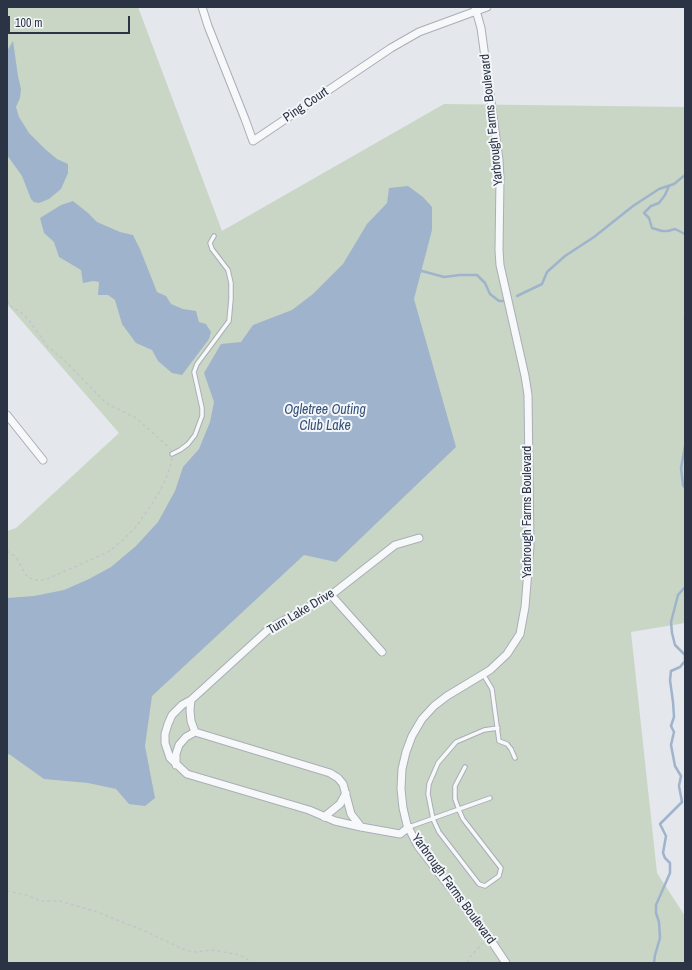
<!DOCTYPE html>
<html>
<head>
<meta charset="utf-8">
<style>
	body { margin:0 }
	#map { position:relative; width:692px; height:970px; overflow:hidden; background:#e4e7ec; font-family:"Archivo Narrow",sans-serif }
	canvas { display:block }
	.frame { position:absolute; inset:0; border:8px solid #2b3445; pointer-events:none }
	.scale { position:absolute; left:8px; top:16px; width:122px; height:18px; box-sizing:border-box; border:2px solid #2b3445; border-top:0; padding-left:5px; font-size:12px; line-height:14px; white-space:nowrap; color:#2b3445; -webkit-text-stroke:3px #f4f6f9; paint-order:stroke }
</style>
</head>
<body>
<div id="map">
<canvas width="692" height="970"></canvas>
<div class="frame"></div>
<div class="scale">100 m</div>
</div>
<script>
const ctx = document.querySelector('canvas').getContext('2d');
ctx.lineJoin = 'round';
function fillPath(path, color) { ctx.fillStyle = color; ctx.fill(path, 'evenodd'); }
const shape = rows => new Path2D(rows.map(r => 'M' + r).join(''));
function stroke(path, color, width, dash) { ctx.strokeStyle = color; ctx.lineWidth = width; ctx.lineCap = dash ? 'butt' : 'round'; ctx.setLineDash(dash || []); ctx.stroke(path); }
function drawText(font, color, halo, rows, align = 'center') {
  ctx.font = font + ' "Archivo Narrow",sans-serif'; ctx.lineWidth = 4; ctx.setLineDash([]); ctx.textBaseline = 'middle'; ctx.strokeStyle = halo; ctx.fillStyle = color; for (const [text, x, y, turn = 0] of rows) {
    ctx.save(); ctx.translate(x, y); ctx.rotate((+turn || 0) * Math.PI / 180); ctx.textAlign = isNaN(turn) ? turn : align; if (halo) ctx.strokeText(text, 0, 0); ctx.fillText(text, 0, 0); ctx.restore();
  }
}
fillPath(shape([
	[7,7,138,7,222,231,444,104,685,107,685,623,631,632,657,873,685,916,685,963,7,963,7,531,16,528,119,433,7,304]
]), '#c9d6c5');
fillPath(shape([
	[13,41,18,76,21,89,20,98,16,107,19,117,29,133,45,149,57,159,68,164,68,173,61,189,49,199,39,203,34,202,31,199,22,176,7,155,7,51],
	[408,186,423,197,432,207,432,230,414,299,456,447,336,562,304,555,152,696,145,746,155,798,145,806,129,804,116,789,88,783,44,779,9,754,7,755,7,598,34,596,64,590,89,579,111,567,136,546,158,522,175,491,183,467,199,449,210,422,214,402,204,373,221,344,241,342,253,325,292,310,313,294,343,264,367,224,387,203,389,188],
	[73,201,88,213,97,222,120,232,133,235,140,249,157,292,166,296,171,304,183,309,196,311,199,322,206,324,211,332,209,339,182,375,172,373,158,361,152,350,136,343,122,324,115,300,108,295,98,295,99,282,93,281,83,283,81,270,59,257,54,242,44,233,40,218,61,205]
]), '#9fb4cc');
stroke(shape([
	[669,186,665,195,659,203,651,206,644,213,649,218,652,228,662,231,668,231,675,229,685,234],
	[419,272,422,271,444,277,460,275,477,275,485,283,490,294,499,301,503,301],
	[517,296,542,284,547,272,565,256,594,237,633,206,659,189,674,184,685,175],
	[685,318,685,320],
	[685,446,681,468,683,485,685,488],
	[654,963,655,955,660,938,659,922,656,913,656,905,670,873,670,863,665,858,663,853,666,836,660,824,682,802,679,786,681,776,675,766,671,745,674,732,671,726,674,717,673,702,670,680,671,671,680,667,685,661,685,655,675,645,672,633,671,622,678,595,685,587]
]), '#9fb4cc', 2.5);
const lane = shape([
	[172,454,180,450,188,444,195,435,202,416,202,408,194,372,197,364,229,321,231,299,231,283,228,270,212,249,210,243,214,236],
	[483,674,492,689,499,741,507,744,511,749,515,758],
	[465,767,455,786,455,799,459,810,463,819,501,868,499,876,485,886,479,884,439,832,433,819,428,794,429,784,438,763,456,742,484,730,498,728],
	[409,827,490,798]
]);
const street = shape([
	[202,7,208,26,245,119,253,141,391,48,419,32,487,7],
	[475,7,481,28,499,160,500,178,499,250,500,265,525,376,528,395,530,546,525,607,520,634,507,654,490,670,447,696,434,706,422,719,412,736,406,752,402,769,401,789,403,808,407,825,418,846,490,939,506,963],
	[7,415,43,460],
	[331,595,382,652],
	[191,700,270,628,331,595,395,545,419,538],
	[176,765,176,754,179,745,186,737,195,732],
	[324,817,340,804,346,793],
	[361,827,351,814,343,784,338,778,330,773,195,732,191,721,190,710,191,700,182,705,172,715,168,724,165,734,165,743,170,758,187,774,309,810,335,821,361,827,400,834,409,827]
]);
stroke(lane, '#a9aeb7', 5.5);
stroke(street, '#a9aeb7', 9);
stroke(shape([
	[7,301,10,306,22,313,29,320,48,347,62,358,106,403,136,418,171,449],
	[7,551,16,557,26,575,29,578,36,580,45,580,108,552,122,541,135,528,152,504,163,485,170,468,172,458],
	[7,891,26,895,41,901,60,901,97,912,147,932,183,949,193,952,213,950,240,955,253,963],
	[467,963,470,957,483,943]
]), '#c2c5cb', 1.5, [3, 3]);
stroke(lane, '#f7f8fa', 3.5);
stroke(street, '#f7f8fa', 7);
drawText('13px', '#2b3445', '#f4f6f9', [
	["Ping Court",306,105,-34],
	["Yarbrough Farms Boulevard",492,120,-96],
	["Yarbrough Farms Boulevard",528,512,-90],
	["Turn Lake Drive",301,612,-31],
	["Yarbrough Farms Boulevard",453,889,54]
]);
drawText('italic 14px', '#34527a', '#f4f6f9', [
	["Ogletree Outing",325,410],
	["Club Lake",325,426]
]);
</script>
</body>
</html>
